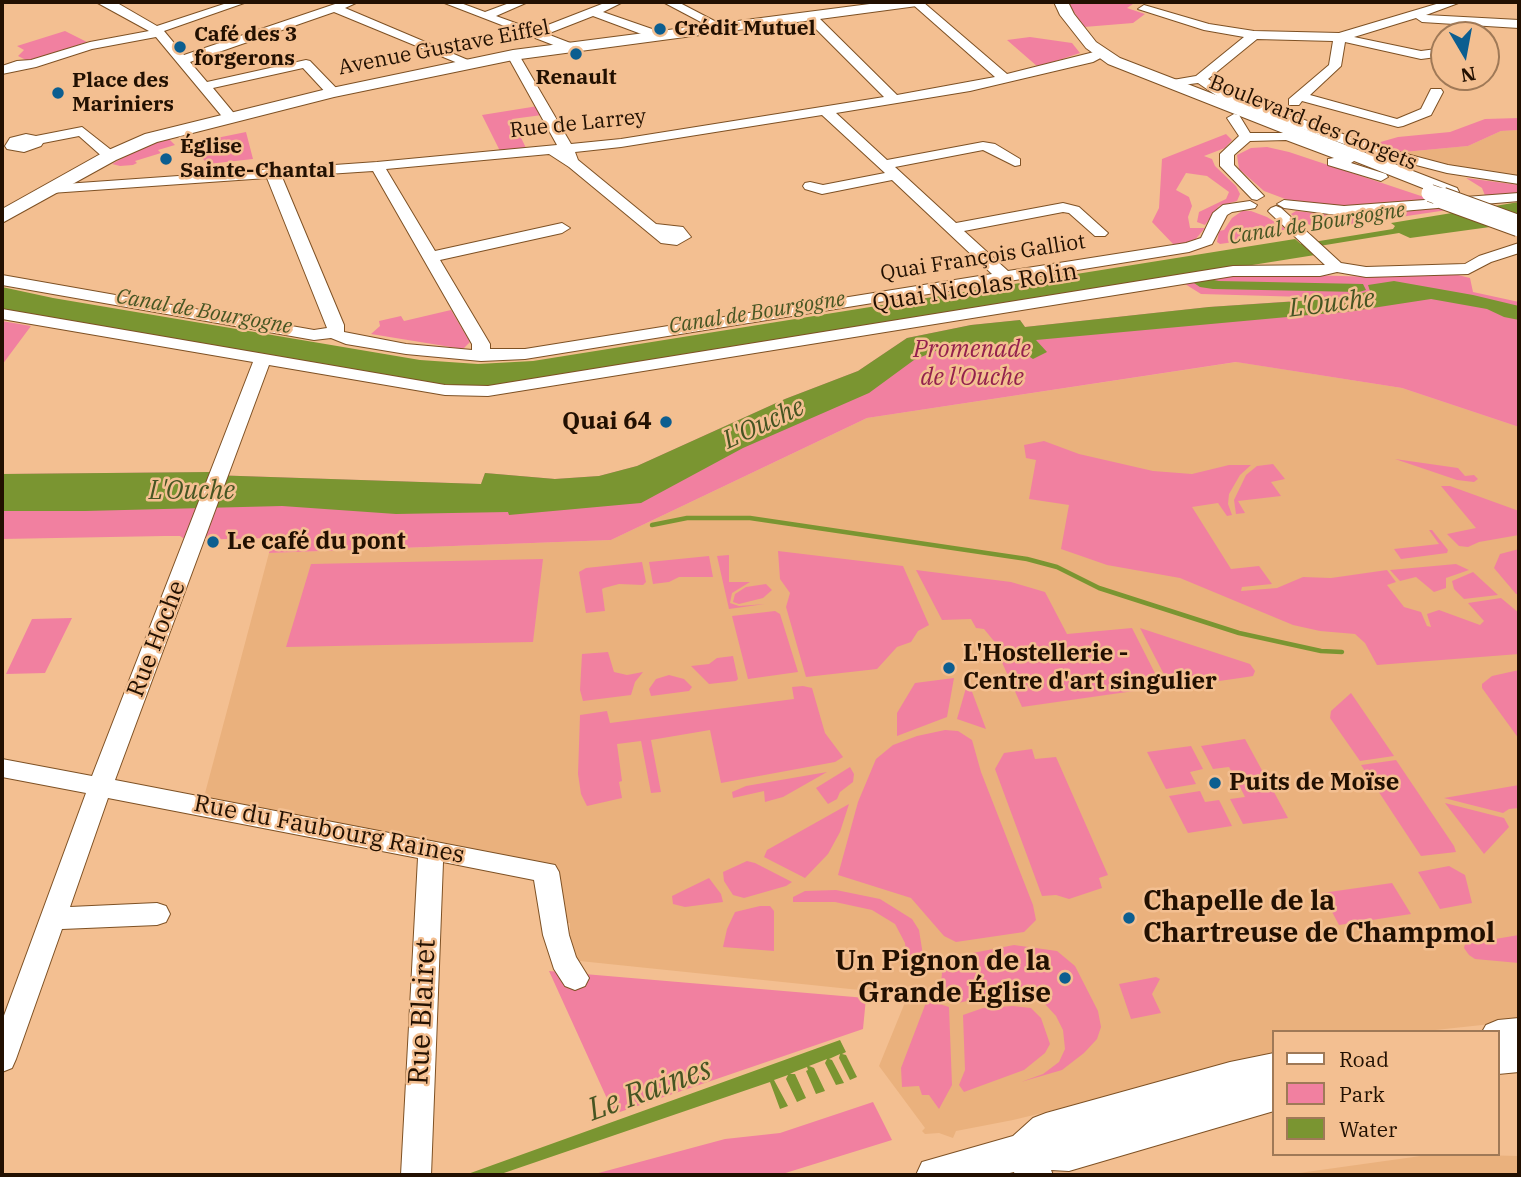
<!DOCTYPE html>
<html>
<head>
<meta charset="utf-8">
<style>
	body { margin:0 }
	#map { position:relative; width:1521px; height:1177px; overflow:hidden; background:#f3bf91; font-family:"IBM Plex Serif",serif }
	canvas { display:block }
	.frame { position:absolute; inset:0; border:4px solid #221001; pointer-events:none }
	.legend { position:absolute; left:1272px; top:1030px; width:228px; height:126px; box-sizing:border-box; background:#f3bf91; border:2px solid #9f7957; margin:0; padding:9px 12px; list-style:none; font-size:21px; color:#221001 }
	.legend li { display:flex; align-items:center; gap:14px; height:35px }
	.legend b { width:35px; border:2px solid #9f7957 }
	.north { position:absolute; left:1430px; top:21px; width:70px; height:70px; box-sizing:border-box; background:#f3bf91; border:2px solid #9f7957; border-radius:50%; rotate:170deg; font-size:19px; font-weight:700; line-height:28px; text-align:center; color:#221001 }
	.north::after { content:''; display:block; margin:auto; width:24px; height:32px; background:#0c5e90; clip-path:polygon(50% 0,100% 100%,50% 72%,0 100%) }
</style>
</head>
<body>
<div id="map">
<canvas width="1521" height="1177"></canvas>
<div class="frame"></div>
<ul class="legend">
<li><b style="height:9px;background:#fff"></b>Road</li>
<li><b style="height:19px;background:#f180a0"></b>Park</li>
<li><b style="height:19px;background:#7a9531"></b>Water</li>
</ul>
<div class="north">N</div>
</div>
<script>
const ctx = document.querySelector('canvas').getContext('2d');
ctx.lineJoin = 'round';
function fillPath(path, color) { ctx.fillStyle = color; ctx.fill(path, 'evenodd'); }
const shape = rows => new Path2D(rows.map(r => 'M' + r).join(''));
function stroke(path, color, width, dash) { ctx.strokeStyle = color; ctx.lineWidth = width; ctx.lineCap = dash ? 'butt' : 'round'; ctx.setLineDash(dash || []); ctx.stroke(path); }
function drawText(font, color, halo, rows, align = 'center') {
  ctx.font = font + ' "IBM Plex Serif",serif'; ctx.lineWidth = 5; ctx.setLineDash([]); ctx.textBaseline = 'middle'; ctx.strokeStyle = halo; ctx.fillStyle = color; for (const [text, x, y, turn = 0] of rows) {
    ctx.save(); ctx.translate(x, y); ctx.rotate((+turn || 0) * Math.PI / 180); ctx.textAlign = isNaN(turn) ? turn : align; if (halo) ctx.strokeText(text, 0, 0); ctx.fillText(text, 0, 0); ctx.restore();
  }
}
fillPath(shape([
	[1519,130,1519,177,1465,171,1393,153,1468,146,1501,131],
	[1237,362,1402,388,1519,427,1519,1021,1417,1032,1274,1032,1274,1057,1013,1120,956,1131,953,1138,939,1133,925,1134,922,1131,925,1128,879,1066,908,995,570,960,570,923,559,923,559,869,556,866,204,797,269,553,611,540,867,418],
	[1435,1154,1519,1156,1519,1175,1078,1175,1292,1174]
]), '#eab17d');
fillPath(shape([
	[1067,2,1125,2,1133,4,1127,8,1145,14,1133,23,1084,27],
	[65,31,87,42,28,61,18,56,24,50,17,46],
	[1030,37,1072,43,1080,53,1038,67,1007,40],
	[538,106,542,115,512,119,526,148,500,151,482,115],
	[1519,118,1519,130,1501,131,1468,146,1393,153,1370,145,1398,137,1450,132,1485,119],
	[246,132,253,159,208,164,201,157,205,155,192,143],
	[1226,134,1232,140,1225,148,1204,156,1212,159,1215,166,1236,186,1240,194,1237,201,1219,206,1205,225,1197,222,1199,212,1226,199,1229,192,1207,176,1186,173,1176,190,1189,197,1192,206,1188,217,1190,228,1205,228,1194,241,1174,245,1152,222,1159,208,1162,159],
	[168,138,175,145,158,150,161,153,135,161,137,163,133,165,120,166,112,164,135,151],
	[1267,147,1289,152,1436,201,1348,209,1296,203,1264,191,1239,169,1237,155,1251,148],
	[1466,178,1519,185,1519,195,1486,198,1482,188],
	[1451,207,1454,209,1320,229,1298,220,1291,214,1296,211,1342,216,1370,215],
	[1242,211,1251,211,1267,217,1286,229,1262,238,1220,244,1217,242,1219,231,1224,230,1232,218],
	[1272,274,1376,277,1454,274,1470,278,1473,292,1519,302,1519,427,1402,388,1236,362,867,418,611,540,269,553,272,538,186,540,180,536,165,536,2,539,2,474,211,472,210,475,481,484,485,473,555,479,599,476,637,466,785,399,858,371,907,338,971,325,1020,320,1025,327,1209,307,1340,298,1201,294,1185,284,1189,281,1208,278],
	[451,310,470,342,463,349,371,334,380,326,379,321,401,316,404,321],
	[2,321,31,326,2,365],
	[1044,441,1079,454,1153,471,1192,474,1229,465,1251,465,1240,475,1229,494,1228,504,1232,515,1227,516,1218,503,1192,507,1231,569,1259,566,1272,584,1242,587,1241,591,1277,588,1303,577,1331,578,1387,570,1396,582,1387,585,1404,607,1421,612,1427,626,1431,627,1427,614,1439,610,1480,625,1484,621,1468,603,1501,598,1519,613,1519,654,1377,665,1365,643,1355,634,1320,631,1293,625,1180,578,1107,565,1061,549,1069,505,1029,499,1036,460,1026,458,1024,445],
	[1395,459,1458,468,1465,476,1474,475,1478,479,1474,482,1457,480],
	[1273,464,1285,479,1271,482,1281,496,1238,501,1245,513,1236,514,1234,500,1246,475,1257,466],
	[1441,486,1450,486,1519,511,1519,535,1479,542,1468,547,1459,546,1447,534,1476,528],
	[1429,530,1432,530,1448,550,1447,553,1401,559,1394,549,1439,544],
	[1519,549,1519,594,1516,594,1494,568,1500,554],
	[778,551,903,566,929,625,918,631,911,642,897,647,877,669,806,677,786,607,790,593,780,579],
	[729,555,729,582,750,582,732,593,730,603,739,606,765,604,729,609,717,556],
	[709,556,713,577,679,577,669,582,653,584,649,562],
	[543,559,533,642,286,647,311,564],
	[642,562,646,582,643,585,619,584,604,588,602,589,605,611,586,613,579,572,586,568],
	[1456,564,1469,570,1446,578,1446,588,1434,592,1416,577,1400,581,1390,570],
	[916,570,1011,582,1045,592,1067,634,1132,628,1162,687,1022,707,996,649,998,646,984,629,976,628,971,619,942,620],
	[1473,572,1498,595,1464,599,1454,589,1452,581],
	[766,584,772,590,763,598,739,604,733,602,735,594,746,587],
	[775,611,780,614,798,672,748,679,732,616],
	[72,618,45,673,6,674,32,619],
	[1140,628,1250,664,1255,671,1253,676,1247,677,1171,688],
	[608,652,614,672,627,675,643,672,635,682,631,695,583,701,580,690,582,654],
	[733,656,738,679,736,681,709,684,691,666,709,664,717,658],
	[1519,670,1519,739,1482,688,1482,684,1492,676],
	[669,675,684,679,692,687,689,691,651,696,649,689,656,679],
	[954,678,947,717,897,736,897,713,915,683],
	[968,681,986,729,957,719],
	[803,686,812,688,825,733,843,757,835,762,721,783,710,730,651,740,661,792,651,793,641,741,617,744,622,781,619,782,622,798,587,806,581,794,578,774,580,715,607,711,610,723,794,699,792,687],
	[1351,693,1394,756,1360,761,1330,718,1331,711],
	[945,730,958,731,972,740,981,772,1033,905,1036,920,1024,932,956,942,944,936,911,898,838,875,858,802,876,759,893,745,917,736],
	[1245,739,1264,774,1235,778,1229,767,1213,769,1201,746],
	[1191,746,1203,769,1190,772,1196,784,1166,789,1147,752],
	[1032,749,1035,759,1056,757,1108,875,1099,878,1102,888,1069,899,1056,895,1042,896,995,769,1004,753],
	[1396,760,1454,846,1456,852,1421,856,1361,765],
	[850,767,854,774,853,782,840,792,837,799,828,804,816,788],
	[827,772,783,797,765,802,764,791,733,798,732,792,746,786],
	[1268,781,1288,818,1243,824,1230,799,1245,797,1239,785],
	[1519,785,1519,808,1509,809,1503,813,1444,798],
	[1200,791,1205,802,1219,800,1232,826,1188,833,1169,796],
	[1445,803,1504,818,1509,827,1484,854],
	[849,804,840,832,828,854,805,878,764,857,767,850],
	[747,861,755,863,792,882,786,886,744,898,733,895,724,881,723,872],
	[1449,866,1465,875,1472,903,1440,909,1418,872],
	[709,878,721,894,723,902,685,907,673,904,672,896],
	[1392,883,1411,914,1339,925,1322,893],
	[836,890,880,899,912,919,919,930,926,974,908,971,905,943,895,924,872,910,835,902,793,902,793,897,805,891],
	[760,906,770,906,774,911,774,951,723,947,727,929,735,912],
	[1519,935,1519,963,1475,959,1469,955,1464,948,1465,944],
	[1014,945,1057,951,1075,966,1098,1011,1101,1027,1097,1039,1084,1053,1062,1070,1021,1082,1043,1074,1059,1062,1065,1049,1063,1030,1056,1016,1045,1004,1022,995,981,998,958,1003,940,991,943,965,952,957],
	[549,971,866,998,863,1029,614,1114],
	[1156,977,1160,979,1152,994,1161,1013,1131,1019,1119,984],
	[927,1000,949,1007,952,1085,939,1109,929,1095,922,1095,919,1086,902,1087,901,1068],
	[1013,1006,1031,1008,1041,1018,1050,1044,1045,1053,1024,1070,964,1092,959,1085,965,1070,963,1015,983,1008],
	[873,1102,892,1140,779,1175,591,1175,725,1139,780,1133]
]), '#f180a0');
fillPath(shape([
	[1519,202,1519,223,1410,238,1399,233,1307,248,1315,255,1202,273,1204,278,1219,281,1363,284,1366,290,1359,292,1213,289,1200,287,1191,281,530,382,480,387,427,383,2,309,2,287,53,298,420,360,478,364,533,361,1295,239,1301,244,1393,229,1395,226,1391,223],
	[1394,281,1473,295,1519,306,1519,320,1504,317,1487,309,1431,299,1353,311,1036,340,1047,352,1033,359,1015,347,994,344,945,347,914,360,869,393,743,448,641,503,509,515,508,512,396,514,282,506,85,511,2,511,2,474,211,472,210,475,481,484,485,473,555,479,599,476,637,466,785,399,858,371,907,338,971,325,1020,320,1025,327,1209,307,1344,298,1370,291,1368,285],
	[840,1040,846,1052,842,1054,846,1055,857,1077,850,1080,839,1058,840,1054,829,1059,832,1060,844,1083,836,1085,825,1063,827,1059,809,1066,814,1068,825,1091,816,1094,806,1071,808,1070,807,1067,794,1072,790,1074,795,1074,806,1098,797,1102,786,1079,788,1075,774,1080,788,1106,780,1109,770,1082,498,1175,465,1175]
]), '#7a9531');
stroke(shape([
	[652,525,687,518,750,518,1027,559,1057,567,1099,588,1239,633,1321,651,1342,652]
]), '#7a9531', 4.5);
const minor = shape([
	[96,2,119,4,157,26,230,2,247,2,164,31,184,55,341,2,358,2,345,8,475,63,473,66,465,66,334,12,190,62,207,82,306,60,310,61,340,92,333,96,328,95,303,68,213,88,237,117,230,121,225,120,156,37,92,49,36,67,2,74,2,66,17,61,31,60,90,42,149,31,96,2],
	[442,2,458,2,485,12,512,2,528,2,496,16,535,30,607,2,623,2,603,12,652,29,658,36,648,39,644,35,593,16,547,34,573,44,573,50,569,51,442,2],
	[663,2,678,2,726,27,716,30,663,2],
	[910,2,923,2,1007,74,1102,50,1108,54,1093,62,970,91,836,113,887,160,983,142,995,144,1020,159,1020,165,1015,166,983,150,895,167,956,223,1063,203,1079,207,1108,233,1105,236,1095,236,1069,213,1063,212,964,231,1008,271,1186,243,1201,238,1213,213,1223,205,1250,201,1257,205,1255,208,1232,212,1227,215,1212,244,1189,252,525,359,481,361,406,354,346,344,331,338,314,340,2,285,2,275,314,330,327,328,267,178,51,193,44,189,51,185,377,162,557,145,507,55,513,51,519,55,571,144,621,139,884,97,806,19,804,16,810,12,814,13,897,95,995,77,910,2],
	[822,115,885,173,823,185,810,182,805,183,803,186,805,189,822,194,892,180,992,274,525,349,490,349,490,344,440,260,562,233,570,228,562,223,435,251,386,169,549,154,569,167,661,243,677,245,691,237,683,227,656,224,578,160,575,152,621,147,822,115],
	[373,171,472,344,472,350,406,344,344,332,344,325,282,177,373,171],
	[1443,2,1461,2,1426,15,1519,20,1519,28,1422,22,1416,18,1354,37,1421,51,1444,48,1444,56,1421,59,1345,42,1341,66,1310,95,1397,119,1421,109,1431,89,1441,89,1443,92,1431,115,1403,126,1398,127,1302,101,1299,105,1289,105,1289,99,1329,65,1333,41,1257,39,1208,79,1233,94,1376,146,1448,165,1519,176,1519,184,1447,173,1366,152,1223,100,1198,83,1167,87,1167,81,1196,76,1244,37,1204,30,1138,9,1144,5,1209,24,1254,31,1339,33,1443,2],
	[1234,114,1239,115,1250,133,1292,133,1355,156,1357,159,1351,163,1386,174,1388,177,1381,181,1328,165,1328,159,1334,158,1286,140,1250,141,1234,155,1234,165,1264,196,1257,200,1252,199,1220,166,1220,154,1239,136,1227,118,1234,114],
	[82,127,115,153,115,159,105,159,79,136,43,143,41,146,24,152,7,149,5,146,10,138,26,134,36,136,82,127],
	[1519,193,1519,201,1344,216,1284,208,1277,204,1284,200,1344,206,1519,193],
	[1276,206,1281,208,1341,263,1366,267,1465,264,1479,256,1519,243,1519,253,1491,262,1468,274,1366,277,1337,272,1320,276,1233,276,488,396,445,395,269,365,115,780,555,865,559,872,569,935,576,957,589,978,585,986,575,990,565,986,554,969,543,935,534,880,443,862,431,1175,401,1175,418,858,108,798,70,907,157,903,166,906,170,914,166,922,157,925,62,929,16,1059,12,1068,2,1072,2,1021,86,793,2,777,2,759,92,776,253,362,2,319,2,309,445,385,488,386,1233,266,1325,265,1271,214,1268,211,1271,208,1276,206]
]);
const major = shape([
	[885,2,924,2,917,6,513,60,334,97,157,142,116,160,2,223,2,209,104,152,145,134,327,89,513,50,885,2],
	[1054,2,1068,2,1074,14,1096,42,1120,58,1457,188,1459,192,1457,196,1443,196,1108,64,1086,48,1060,15,1054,2],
	[1519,1018,1519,1072,1498,1074,1498,1032,1482,1032,1486,1025,1498,1020,1519,1018],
	[1274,1053,1274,1111,1069,1171,1051,1170,1053,1175,1015,1175,1014,1172,1001,1175,916,1175,922,1162,1013,1136,1033,1118,1046,1113,1230,1062,1274,1053]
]);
stroke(minor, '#7e5124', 2);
stroke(major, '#7e5124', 2);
fillPath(minor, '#fff');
fillPath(major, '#fff');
const majorBridgeFar1 = shape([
	[1430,193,1447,199]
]);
const majorBridge = shape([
	[1442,198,1519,226]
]);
stroke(majorBridgeFar1, '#7e5124', 18, []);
stroke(majorBridge, '#7e5124', 23, []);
stroke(majorBridgeFar1, '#fff', 17);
stroke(majorBridge, '#fff', 21);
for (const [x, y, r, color] of [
	[660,29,7,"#0c5e90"],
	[180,47,7,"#0c5e90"],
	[576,54,7,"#0c5e90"],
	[58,93,7,"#0c5e90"],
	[166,159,7,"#0c5e90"],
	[666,422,7,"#0c5e90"],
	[213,542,7,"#0c5e90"],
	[949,668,7,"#0c5e90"],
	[1215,783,7,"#0c5e90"],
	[1129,918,7,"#0c5e90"],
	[1065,978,7,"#0c5e90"]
]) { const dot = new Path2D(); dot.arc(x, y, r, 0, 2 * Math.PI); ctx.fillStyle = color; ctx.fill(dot); stroke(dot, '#f3bf91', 2.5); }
drawText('bold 21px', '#221001', '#f3bf91', [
	["Crédit Mutuel",674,29],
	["Café des 3",194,35],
	["forgerons",194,59],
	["Renault",576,78,"center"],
	["Place des",72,81],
	["Mariniers",72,105],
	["Église",180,147],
	["Sainte-Chantal",180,171]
], 'left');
drawText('21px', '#221001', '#f3bf91', [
	["Avenue Gustave Eiffel",444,48,-11],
	["Boulevard des Gorgets",1313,123,22],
	["Rue de Larrey",578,124,-6],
	["Quai François Galliot",983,258,-9]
]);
drawText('italic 21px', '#465522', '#f3bf91', [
	["Canal de Bourgogne",1317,224,-9],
	["Canal de Bourgogne",204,312,10],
	["Canal de Bourgogne",757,313,-9]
]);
drawText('24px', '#221001', '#f3bf91', [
	["Quai Nicolas Rolin",975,288,-9],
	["Rue Hoche",157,639,-69],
	["Rue du Faubourg Raines",329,830,11]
]);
drawText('italic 24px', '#94214d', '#f3bf91', [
	["Promenade",972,350],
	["de l'Ouche",972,378]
]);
drawText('bold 24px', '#221001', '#f3bf91', [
	["Quai 64",652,422,"right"],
	["Le café du pont",227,542],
	["L'Hostellerie -",963,654],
	["Centre d'art singulier",963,682],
	["Puits de Moïse",1229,783]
], 'left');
drawText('italic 26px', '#465522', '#f3bf91', [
	["L'Ouche",1332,304,-7],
	["L'Ouche",764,424,-25],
	["L'Ouche",192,491]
]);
drawText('bold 28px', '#221001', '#f3bf91', [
	["Chapelle de la",1143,902],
	["Chartreuse de Champmol",1143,934],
	["Un Pignon de la",1051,962,"right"],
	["Grande Église",1051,994,"right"]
], 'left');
drawText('28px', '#221001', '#f3bf91', [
	["Rue Blairet",423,1012,-87]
]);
drawText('italic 32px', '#465522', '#f3bf91', [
	["Le Raines",650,1090,-20]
]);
</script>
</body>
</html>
